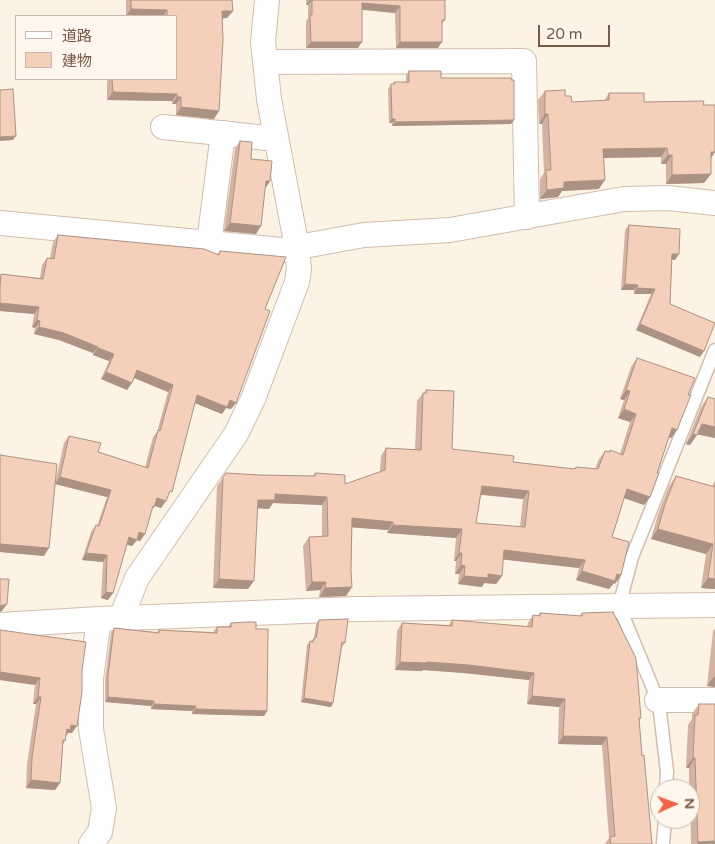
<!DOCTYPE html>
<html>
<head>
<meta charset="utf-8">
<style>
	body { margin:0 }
	#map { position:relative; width:715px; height:844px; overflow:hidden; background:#fdf3e5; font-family:"Varela Round","Noto Sans JP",sans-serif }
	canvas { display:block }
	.legend { position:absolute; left:15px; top:15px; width:162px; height:65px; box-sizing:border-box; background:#fff7ed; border:1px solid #c9b7ab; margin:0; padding:6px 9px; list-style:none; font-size:15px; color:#785849 }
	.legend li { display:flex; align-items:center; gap:10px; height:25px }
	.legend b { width:25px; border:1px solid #c9b7ab }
	.north { position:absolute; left:650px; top:779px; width:50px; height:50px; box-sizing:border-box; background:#fff7ed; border:1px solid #c9b7ab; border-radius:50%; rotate:88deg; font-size:14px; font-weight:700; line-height:20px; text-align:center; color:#785849 }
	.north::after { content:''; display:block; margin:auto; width:18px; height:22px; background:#ed6545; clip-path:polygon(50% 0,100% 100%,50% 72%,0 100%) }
	.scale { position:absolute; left:538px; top:25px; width:72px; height:22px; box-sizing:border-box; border:2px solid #785849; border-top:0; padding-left:6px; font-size:15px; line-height:18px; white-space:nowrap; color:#785849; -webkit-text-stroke:4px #fff7ed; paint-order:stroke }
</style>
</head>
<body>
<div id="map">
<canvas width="715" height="844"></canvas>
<ul class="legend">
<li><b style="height:6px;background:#fff"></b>道路</li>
<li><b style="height:14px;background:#f4d0bb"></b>建物</li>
</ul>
<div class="north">N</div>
<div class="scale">20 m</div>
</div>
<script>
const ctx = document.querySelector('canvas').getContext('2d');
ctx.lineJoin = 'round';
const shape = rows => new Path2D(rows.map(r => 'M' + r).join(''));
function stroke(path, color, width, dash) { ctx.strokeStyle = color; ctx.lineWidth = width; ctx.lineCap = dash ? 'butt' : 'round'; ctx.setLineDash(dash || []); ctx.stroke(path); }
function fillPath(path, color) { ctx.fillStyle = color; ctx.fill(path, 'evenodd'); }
const service = shape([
	[666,789,667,772,659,703,619,606,632,557,715,350],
	[663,844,665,819]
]);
const minor = shape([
	[265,62,524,61,527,217],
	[163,127,276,139],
	[0,223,282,250,364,235,450,230,624,199,668,198,715,203],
	[209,243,223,133],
	[121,618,137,578,236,434,253,399,297,282,299,269,297,248,269,99,263,42,267,0],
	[0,625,99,619,356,609,715,605],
	[657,700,715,700],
	[91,844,100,832,104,808,91,729,91,679,99,619]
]);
stroke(service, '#d2bcad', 15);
stroke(minor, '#d2bcad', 26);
stroke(service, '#fff', 12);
stroke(minor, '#fff', 24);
fillPath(shape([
	[126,0,232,0,233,11,227,18,222,18,214,119,176,115,176,104,172,104,172,101,107,100,107,81,109,79,176,79,176,16,126,16],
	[306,0,445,0,445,20,442,24,438,48,396,48,395,13,362,10,358,48,306,48,306,21,308,18,308,5,306,5],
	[409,71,441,78,514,120,511,124,392,126,392,123,389,123,388,89,391,84,393,84,394,82,406,82,406,75],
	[545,91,565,96,572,102,604,101,609,93,644,102,703,105,715,152,711,158,711,174,704,183,666,184,666,164,661,164,661,157,604,158,599,189,562,191,558,197,540,199,540,179,544,173,542,124,539,124,538,100],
	[240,141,251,159,265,189,256,234,224,231,235,148],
	[629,225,675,260,672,259,670,304,700,357,636,330,651,294,634,294,634,290,621,290,625,230],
	[58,235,218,254,220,251,265,309,236,403,231,409,226,408,222,414,195,403,166,501,161,508,155,506,151,511,145,534,140,541,137,540,132,546,127,545,108,600,101,598,103,562,82,560,91,532,96,525,97,526,107,497,55,484,44,556,0,552,0,455,56,479,64,443,69,436,98,452,145,467,153,437,157,432,168,392,134,378,127,390,101,379,109,361,93,355,93,353,59,340,34,334,35,328,32,327,34,314,0,311,0,276,1,274,40,278,42,265,47,258,50,258,53,242],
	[637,358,688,395,677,430,671,438,669,437,644,505,624,498,612,537,621,575,615,584,614,583,609,589,576,580,579,568,503,559,502,576,496,584,484,583,482,587,458,584,459,574,455,574,456,561,454,561,456,538,387,533,388,530,352,527,351,571,352,587,346,596,319,597,320,590,306,591,303,546,309,537,322,537,322,505,273,503,269,509,258,508,248,589,213,588,217,486,226,473,259,475,313,476,315,473,345,484,380,472,381,456,386,448,415,450,417,401,423,393,424,393,426,390,452,449,513,462,574,469,576,467,595,469,599,459,605,451,609,452,610,450,620,454,630,422,618,418,624,400,620,399,631,367],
	[481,495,523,499,520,527,476,523],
	[708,397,715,399,715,438,697,434,690,445,686,444,701,407],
	[676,476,712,486,715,481,715,589,701,588,706,554,651,539,658,514,669,486],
	[540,613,580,616,582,613,641,718,639,721,642,756,652,844,605,844,609,838,602,745,558,744,559,707,527,704,529,680,464,673,423,670,422,671,395,670,397,631,402,623,449,625,452,620,527,627,528,623,533,615,538,616],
	[319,620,345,643,342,647,333,703,331,707,301,702,307,645,310,641,311,641,314,638,316,624],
	[231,623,256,629,267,711,264,716,192,714,192,711,151,709,151,706,105,702,105,680,111,633,114,628,157,632,159,630,213,632,217,627,228,627],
	[715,629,715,687,707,686,713,631],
	[86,642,72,733,68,733,66,736,65,741,63,744,60,783,55,790,26,788,27,764,36,704,33,704,35,685,0,680],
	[699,704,715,844,691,844,690,789,689,789,689,768,686,768,688,725,692,719,692,714]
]), '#d2b3a1');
fillPath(shape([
	[309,0,312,0,308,5,306,5],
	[362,3,400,6,395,13,357,9],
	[131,9,167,10,163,16,126,16],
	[222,11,233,11,227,18,217,19],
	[311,42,362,42,358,48,306,48],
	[400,42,442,42,438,48,396,48],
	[113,92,177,94,172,101,107,100],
	[177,97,181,97,176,104,172,104],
	[181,107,219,111,214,119,176,115],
	[545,114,548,114,542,124,539,124],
	[392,119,395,119,392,123,389,123],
	[514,120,511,124,392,126,395,122],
	[16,136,13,140,0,141,0,137],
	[667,148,661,157,597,158,603,149],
	[711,152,715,152,709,161],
	[668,155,672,155,666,164,661,164],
	[711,174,704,183,666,184,672,175],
	[605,180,599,189,562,191,558,197,540,199,547,190,564,182],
	[266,181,270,181,265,189],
	[230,223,261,226,256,234,224,231],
	[672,254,679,254,675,260,668,259],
	[625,284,638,285,634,290,621,290],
	[637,288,655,289,651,294,634,294],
	[0,303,39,307,34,314,0,311],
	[37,320,40,321,35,328,32,327],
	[640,324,704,351,700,357,636,330],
	[39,327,64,333,98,347,93,353,59,340,34,334],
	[98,348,114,354,109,361,93,355],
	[137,370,173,385,168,392,132,377],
	[106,372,132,383,127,390,101,379],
	[626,390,630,391,624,400,620,399],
	[197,395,230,400,236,403,231,409,226,408,222,414,192,402],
	[624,409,636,414,630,422,618,418],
	[702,424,715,427,715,438,695,434],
	[672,428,677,430,671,438,666,436],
	[693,434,697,435,690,445,686,444],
	[60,477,111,490,107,497,55,484],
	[482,486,529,491,523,499,476,494],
	[627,489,650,497,644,505,621,497],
	[275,494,327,497,322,505,273,503,269,509,252,508,258,500],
	[157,498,166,501,161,508,152,505],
	[352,518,393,522,388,530,346,527],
	[393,525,462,529,456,538,387,533],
	[658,529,713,544,706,554,651,539],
	[139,532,145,534,140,541,134,539],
	[129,537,137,540,132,546,125,544],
	[0,544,49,548,44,556,0,552],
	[504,550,585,560,579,568,498,559],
	[86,553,107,555,103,562,82,560],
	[459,553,462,553,456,561,454,561],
	[461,565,465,566,459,574,455,574],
	[582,571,617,574,621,575,615,584,614,583,609,589,576,580],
	[488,574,502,576,496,584,484,583,482,587,458,584,464,576],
	[708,578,715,579,715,589,701,588],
	[219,579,254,581,248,589,213,588],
	[312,582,326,582,320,590,306,591],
	[352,587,346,596,319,597,325,588],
	[106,592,113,593,108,600,101,598],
	[7,604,2,611,0,612,0,606],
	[400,662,427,662,469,665,534,673,529,680,464,673,423,670,422,671,395,670],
	[0,672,40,678,35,685,0,680],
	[714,676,715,677,715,687,707,686],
	[532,696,565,699,559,707,527,704],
	[38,697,41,697,36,704,33,704],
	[108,697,154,701,151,706,105,702],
	[304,698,333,703,331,707,301,702],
	[154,704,196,706,192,711,151,709],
	[195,709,267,711,264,716,192,714],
	[71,725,77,726,72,733,68,733,65,737,62,737],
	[563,736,607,737,602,745,558,744],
	[693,758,695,758,689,768,686,768],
	[31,780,60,783,55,790,26,788],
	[715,841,715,844,697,844,698,842]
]), '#ab9283');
const building = shape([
	[131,0,232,0,233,11,222,11,223,40,219,111,181,107,181,97,177,97,177,94,113,92,112,79,176,79,176,16,167,16,167,10,131,9,131,0],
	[312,0,445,0,445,20,442,20,442,42,400,42,400,6,362,3,362,42,311,42,310,15,312,15,312,0],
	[409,71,441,71,441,78,511,78,511,80,514,80,514,120,395,122,395,119,392,119,391,84,395,84,394,82,409,82,409,71],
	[13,89,16,136,0,137,0,90,13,89],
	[565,90,565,96,571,96,572,102,609,100,609,93,644,93,644,102,704,101,703,105,715,105,715,152,711,152,711,174,672,175,672,155,668,155,667,148,603,149,605,180,564,182,564,188,547,190,546,170,551,170,548,114,545,114,545,91,565,90],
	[240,141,252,142,251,159,272,161,270,181,266,181,261,226,230,223,240,141],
	[629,225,680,229,679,254,672,254,670,304,715,323,704,351,640,324,655,289,637,288,638,285,625,284,629,225],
	[58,235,204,249,219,255,220,251,286,257,265,309,270,311,236,403,230,400,227,407,197,395,172,492,170,491,166,501,157,498,154,507,153,506,145,534,139,532,137,540,129,537,113,593,106,592,107,555,86,553,96,525,99,526,111,490,60,477,69,436,101,443,98,452,148,468,158,430,160,431,173,385,137,370,132,383,106,372,114,354,98,348,98,347,64,333,39,327,40,321,37,320,39,307,0,303,0,286,1,274,43,279,47,258,54,259,58,235],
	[637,358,695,378,688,395,691,395,677,430,672,428,657,473,659,473,650,497,627,489,612,537,629,542,621,575,617,574,615,581,582,571,585,560,504,550,502,576,488,574,488,578,464,576,465,566,461,565,462,553,459,553,462,529,393,525,393,522,352,518,351,571,352,587,325,588,326,582,312,582,309,537,328,536,327,497,275,494,275,500,258,500,254,581,219,579,223,477,226,473,259,475,315,476,315,473,345,475,345,484,385,470,386,448,421,450,423,393,426,393,426,390,454,391,452,449,514,456,513,462,575,469,576,467,598,469,605,451,610,452,610,450,623,455,636,414,624,409,630,391,626,390,637,358],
	[482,486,529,491,525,527,476,523,482,486],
	[708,397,715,399,715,427,702,424,697,435,693,434,708,397],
	[0,455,57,464,49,548,0,544,0,455],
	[676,476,715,487,715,579,708,578,713,544,658,529,665,504,676,476],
	[0,579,9,579,7,604,0,606,0,579],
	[613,612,636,658,641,718,639,718,642,756,644,755,652,844,611,844,610,837,615,836,607,737,563,736,565,699,532,696,534,673,469,665,427,662,427,663,400,662,402,623,452,626,452,620,532,627,533,615,540,616,540,613,582,616,582,613,613,612],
	[348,619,345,643,342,642,333,703,304,698,310,641,313,642,314,638,316,638,319,620,348,619],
	[249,622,256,622,256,629,268,629,267,711,195,709,196,706,154,704,154,701,108,697,108,675,114,628,159,633,159,630,217,633,217,627,231,627,231,623,249,622],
	[0,630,86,642,82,670,82,692,77,726,71,725,70,730,67,729,65,741,63,740,60,783,31,780,32,757,41,697,38,697,40,678,0,672,0,673,0,630],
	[699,704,715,704,715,841,698,842,695,758,693,758,695,715,698,715,699,704]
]);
fillPath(building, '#f4d0bb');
stroke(building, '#ab9283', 1);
</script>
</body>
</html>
